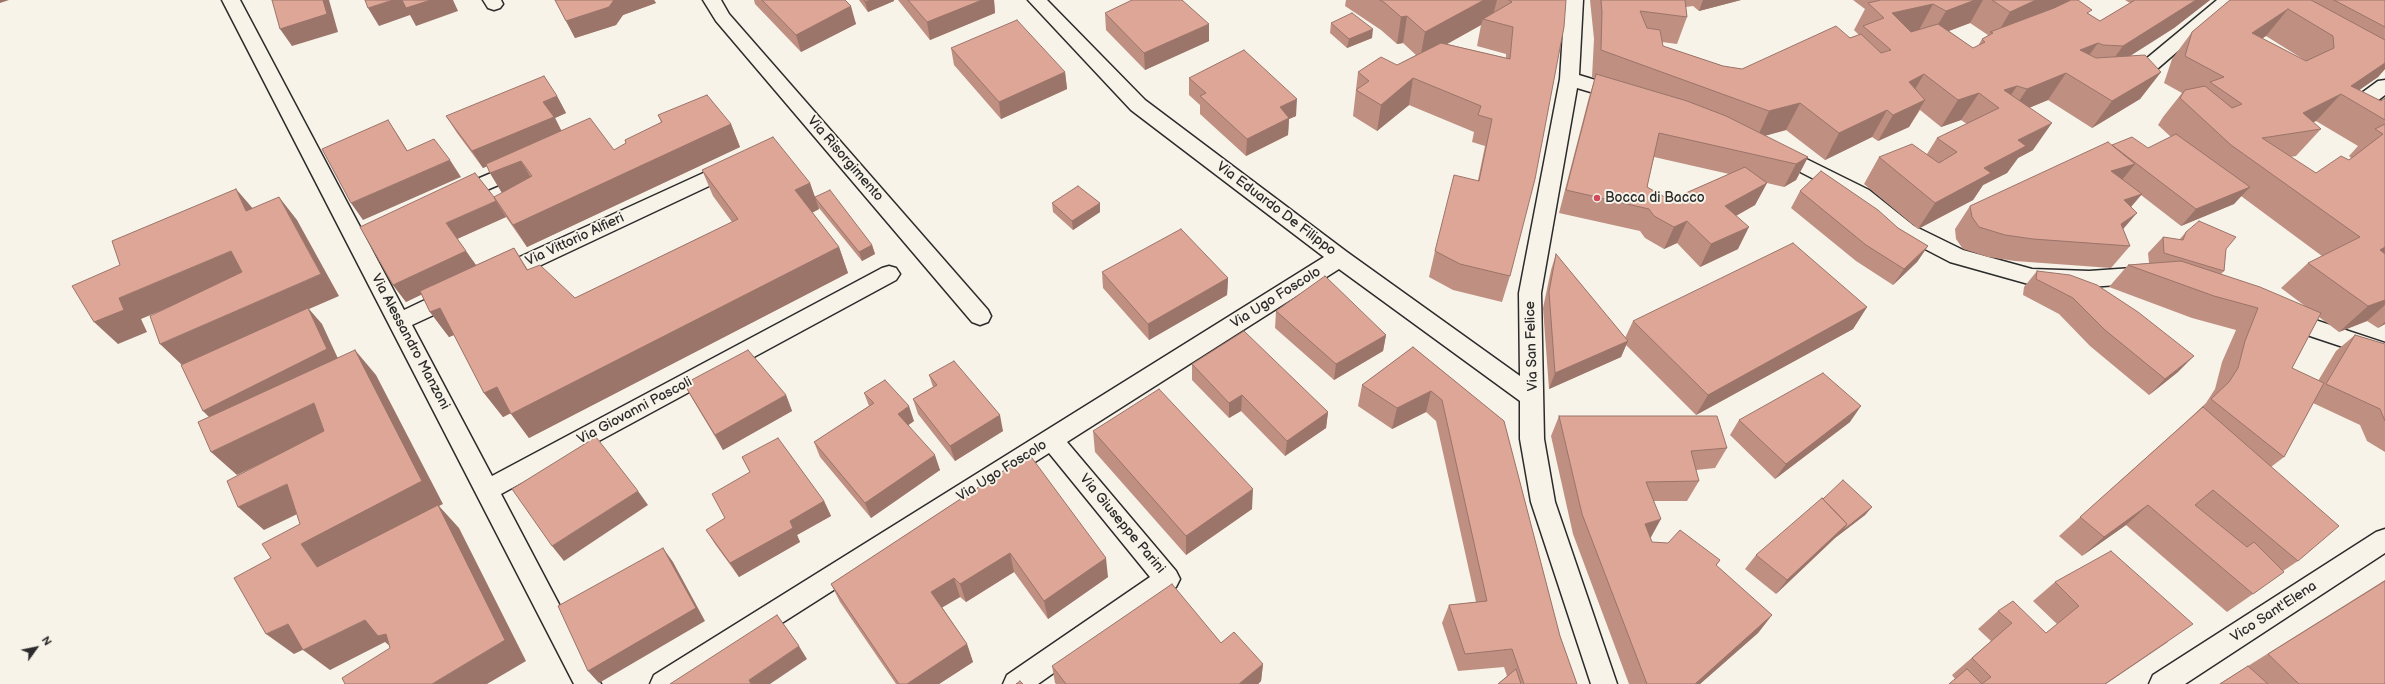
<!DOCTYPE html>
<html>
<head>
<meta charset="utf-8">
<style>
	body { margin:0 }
	#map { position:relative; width:2385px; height:684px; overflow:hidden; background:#f7f3e8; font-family:"Balsamiq Sans",sans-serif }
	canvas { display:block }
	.north { position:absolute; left:16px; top:628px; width:40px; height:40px; -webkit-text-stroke:3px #f7f3e8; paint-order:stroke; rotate:57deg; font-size:11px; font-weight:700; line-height:16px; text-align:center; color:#2b2b2b }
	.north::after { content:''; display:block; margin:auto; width:14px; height:18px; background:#2b2b2b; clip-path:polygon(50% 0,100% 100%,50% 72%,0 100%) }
</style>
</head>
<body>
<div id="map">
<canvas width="2385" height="684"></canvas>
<div class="north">N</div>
</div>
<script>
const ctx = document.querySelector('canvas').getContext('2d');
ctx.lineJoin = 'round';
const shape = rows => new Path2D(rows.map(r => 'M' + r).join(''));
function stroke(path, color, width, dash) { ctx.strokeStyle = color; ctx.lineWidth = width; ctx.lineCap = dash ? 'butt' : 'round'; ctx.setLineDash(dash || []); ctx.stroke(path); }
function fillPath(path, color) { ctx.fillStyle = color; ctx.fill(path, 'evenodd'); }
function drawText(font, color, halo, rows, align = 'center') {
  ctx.font = font + ' "Balsamiq Sans",sans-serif'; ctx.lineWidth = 4; ctx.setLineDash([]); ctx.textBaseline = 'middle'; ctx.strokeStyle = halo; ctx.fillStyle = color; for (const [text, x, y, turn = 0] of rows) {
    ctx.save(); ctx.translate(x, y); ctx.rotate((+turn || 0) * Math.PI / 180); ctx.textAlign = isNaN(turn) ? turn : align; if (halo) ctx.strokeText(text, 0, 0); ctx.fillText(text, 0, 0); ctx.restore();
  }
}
const minor = shape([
	[222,0,240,0,404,310,448,289,456,287,464,289,467,295,464,301,412,325,492,476,882,268,889,266,896,268,900,274,896,280,501,494,601,684,574,684,222,0],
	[483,0,501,0,503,4,500,8,494,10,488,8,483,0],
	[703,0,721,0,729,14,988,310,991,316,988,322,980,325,972,322,716,21,703,0],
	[1028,0,1047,0,1145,100,1347,252,1520,376,1519,293,1560,79,1565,0,1583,0,1579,75,1628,90,1630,95,1628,100,1621,101,1577,88,1541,293,1544,439,1555,502,1617,684,1591,684,1531,502,1520,439,1520,401,1339,269,1067,442,1176,571,1180,579,1176,587,1038,684,1003,684,1007,675,1150,577,1049,453,686,684,650,684,654,675,1324,257,1131,110,1028,0],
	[2217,0,2237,0,2149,76,2142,78,2135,76,2133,72,2135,68,2217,0],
	[2385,80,2385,95,2355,118,2348,120,2341,118,2338,113,2341,108,2378,81,2385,80],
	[1778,145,1869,190,1914,226,1963,250,2032,269,2089,271,2147,267,2154,269,2158,275,2154,281,2147,283,2089,287,2032,285,1950,262,1900,236,1855,200,1771,157,1768,152,1771,147,1778,145],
	[734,159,741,161,744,166,741,171,503,283,496,285,489,283,485,277,489,271,734,159],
	[522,160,529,162,532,167,529,172,456,203,449,201,446,196,449,191,522,160],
	[2285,310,2385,343,2385,361,2277,325,2274,319,2277,313,2285,310],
	[2385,529,2385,553,2185,684,2149,684,2153,675,2376,532,2385,529]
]);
stroke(minor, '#2b2b2b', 3);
fillPath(minor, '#f7f3e8');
fillPath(shape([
	[555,0,654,0,656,3,623,15,616,25,575,38],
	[754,0,845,0,856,24,801,52,755,4],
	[859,0,894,0,894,1,868,12],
	[898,0,994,0,995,13,930,40],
	[1346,0,1566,0,1510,276,1502,302,1453,290,1429,277,1435,251,1478,180,1485,146,1472,142,1474,132,1409,105,1377,131,1353,116,1358,72,1397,65,1416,55,1403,43,1397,44,1381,30,1345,6],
	[1481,25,1477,46,1506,54,1506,58,1447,44],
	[1590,0,1741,0,1699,11,1693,6,1686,7,1687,17,1677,44,1662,42,1663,46,1723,66,1742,69,1859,35,1854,30,1865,9,1853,0,2078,0,2089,14,2100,21,2130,3,2125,0,2210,0,2174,28,2130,56,2161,72,2140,99,2092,128,2048,100,2029,108,2033,150,2018,158,2007,173,1983,185,1973,200,1918,229,1864,184,1879,157,1927,154,1937,138,1967,124,1961,120,1941,127,1920,110,1909,127,1878,141,1872,137,1825,160,1786,130,1764,136,1808,157,1796,180,1784,187,1767,183,1755,205,1736,216,1738,249,1700,267,1677,243,1664,249,1645,238,1640,231,1559,213,1589,97,1595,78,1592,77,1594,39],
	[1970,23,1988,35,1987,37,1982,39,1978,46,1973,48,1949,31],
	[1654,157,1729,174,1670,200,1647,187],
	[2230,0,2385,0,2385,69,2378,77,2359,90,2381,101,2385,98,2385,253,2384,253,2385,254,2385,324,2378,328,2367,321,2339,332,2319,317,2292,368,2318,381,2336,351,2355,335,2385,344,2385,452,2367,441,2360,425,2313,403,2284,457,2271,467,2298,561,2283,571,2253,594,2227,612,2126,525,2082,556,2059,536,2188,420,2206,403,2215,389,2222,362,2236,330,2192,318,2109,287,2128,265,2149,263,2148,253,2163,237,2179,240,2186,232,2226,249,2224,271,2221,274,2305,306,2281,288,2308,263,2322,256,2241,196,2234,204,2181,226,2141,195,2131,207,2123,229,2130,246,2111,268,2015,261,1988,257,1963,249,1956,239,1955,229,1970,206,2112,145,2148,148,2171,137,2158,125,2163,117,2182,93,2164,83,2172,59,2192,32],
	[2266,36,2306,61,2262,38],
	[2316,121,2358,146,2349,156,2351,158,2349,160,2316,173,2290,157,2296,156,2321,129,2313,122],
	[1105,13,1209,41,1145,70,1106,30],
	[1331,23,1372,38,1347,48,1330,33],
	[951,48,1065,72,1067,89,1001,119,954,65],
	[1189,78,1296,116,1289,119,1288,135,1246,156,1200,114,1200,105,1189,95],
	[557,96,566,113,555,118,561,130,614,150,626,144,661,122,658,115,731,124,740,147,527,247,506,217,457,239,476,265,514,248,528,270,575,298,732,222,713,196,702,170,810,183,815,197,872,245,875,254,862,261,819,208,819,209,812,213,839,247,848,273,529,438,511,413,503,417,484,393,454,335,449,337,430,312,421,294,406,302,393,285,502,193,490,173,487,166,483,168,457,133,446,116],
	[1800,191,1898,228,1928,246,1917,262,1893,285,1856,261,1791,208],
	[1052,203,1100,212,1073,230,1053,212],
	[1556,254,1625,338,1633,321,1867,307,1853,329,1696,415,1626,345,1621,357,1549,389,1543,308,1551,270],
	[2037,271,2178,372,2149,395,2090,346,2059,314,2023,295,2024,287],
	[1102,272,1228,278,1227,295,1149,340,1103,288],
	[1276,311,1386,335,1383,351,1334,380,1275,328],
	[1413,347,1504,421,1560,636,1577,684,1498,684,1507,676,1504,667,1458,671,1442,623,1449,605,1476,602,1436,421,1426,412,1392,429,1358,406,1362,385],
	[1192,364,1328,412,1326,428,1285,456,1241,411,1229,418,1192,380],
	[929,375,1003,431,955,461,918,414,913,399,933,387],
	[684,384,786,395,792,411,723,450,693,400],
	[864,393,914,421,908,425,940,470,871,518,820,457,814,442,869,406],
	[1559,416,1727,448,1715,468,1696,470,1699,481,1687,501,1654,501,1650,538,1652,542,1720,560,1716,566,1772,615,1758,633,1700,684,1629,684,1573,534,1551,436],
	[1739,420,1850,422,1775,479,1730,435],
	[1093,431,1252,509,1186,555,1095,452],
	[1029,454,1108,577,1048,619,1014,572,966,602,960,597,942,607,967,644,973,662,939,684,896,684,840,602,831,584],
	[742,457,824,501,831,516,797,535,800,542,739,577,715,544,706,530,725,518,750,472],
	[1823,499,1872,507,1865,515,1835,538,1776,594,1745,569,1756,555],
	[2385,580,2385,684,2219,684,2248,666],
	[2055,582,2168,642,2106,684,1949,684,1955,679,1952,675,1991,641,1978,629,1998,611,2046,633,2057,624,2033,601],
	[1221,643,1263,664,1261,681,1258,684,1056,684,1055,683,1052,666]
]), '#bf8f82');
fillPath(shape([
	[0,0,9,0,0,3],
	[323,0,329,0,338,32,292,46,280,29],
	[393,0,453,0,458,11,416,26,410,15,379,26,368,8],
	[614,0,654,0,656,3,623,15,616,25,575,38,566,21],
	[871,0,894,0,894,1,868,12,865,2],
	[982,0,994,0,995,13,930,40,927,22],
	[1484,0,1497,0,1492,19,1483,19,1481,25,1420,59,1425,32],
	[1703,0,1741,0,1699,11],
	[1975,0,1983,0,1970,23,1930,38,1946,11],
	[2036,0,2071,0,1994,39,2010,12],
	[2196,0,2210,0,2174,28,2103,73,2123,46],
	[1933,4,1918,32,1879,40,1892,13],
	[851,6,856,24,801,52,796,35],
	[2288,9,2266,36,2230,60,2252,33],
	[1407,16,1403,43,1397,44,1401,17],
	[1209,24,1209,41,1145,70,1144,53],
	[1373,29,1372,38,1347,48,1349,39],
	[2098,43,2079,69,2066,73,2048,100,2009,116,2027,89,2080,50],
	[2385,63,2385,69,2378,77,2348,98,2351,86],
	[1065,72,1067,89,1001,119,999,102],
	[2161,72,2140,99,2092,128,2112,101],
	[1924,74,1908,101,1909,82],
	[1413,78,1409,105,1377,131,1381,105],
	[2017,86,1999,113,1999,108,2004,90],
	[1979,93,1961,120,1941,127,1958,100],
	[2341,94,2316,121,2289,134,2303,113],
	[557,96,566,113,555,118,563,134,483,168,472,151,543,102],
	[1297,99,1296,116,1289,119,1288,135,1246,156,1247,139,1280,107],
	[1925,100,1909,127,1878,141,1893,115],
	[1800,103,1786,130,1757,138,1769,111],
	[1887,110,1872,137,1825,160,1839,133],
	[388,120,399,137,418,168,407,151],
	[2052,123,2033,150,2018,158,2007,173,1983,185,1973,200,1918,229,1935,203,1984,168,2018,140],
	[731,124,740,147,527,247,513,225],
	[1808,157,1796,180,1784,187,1796,164],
	[450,160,461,177,363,220,351,203],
	[521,161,534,183,504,196,490,173],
	[2135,164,2117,186,2111,171],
	[810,183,819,209,804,217,795,190],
	[1767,183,1755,205,1714,228,1725,206],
	[2250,187,2234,204,2181,226,2196,209],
	[236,189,255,211,246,211],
	[2142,194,2123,216,2124,200],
	[279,197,297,220,339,296,309,309,322,324,341,365,219,427,203,411,182,365,160,344,321,274],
	[496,201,506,217,457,239,446,223],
	[1100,203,1100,212,1073,230,1072,221],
	[2137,213,2118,235,2121,224],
	[1687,221,1677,243,1664,249,1674,227],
	[1749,227,1738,249,1700,267,1711,244],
	[872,245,875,254,862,261,859,252],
	[1928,246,1917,262,1893,285,1904,269],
	[839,247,848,273,529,438,511,414],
	[2385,247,2385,253,2376,261,2380,250],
	[231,251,251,273,141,319,147,332,118,344,94,322,119,298],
	[466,251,478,268,406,302,393,285],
	[1228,278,1227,295,1149,340,1148,324],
	[2385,300,2385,305,2367,321,2339,332,2368,306],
	[1867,307,1853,329,1696,415,1708,395],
	[440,308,459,333,449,337,430,312],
	[2385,322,2385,324,2378,328],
	[1386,335,1383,351,1334,380,1336,364],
	[1628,341,1621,357,1549,389,1555,373],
	[355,350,376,375,443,504,439,506,459,528,526,661,487,684,432,684,505,640,317,567,301,544],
	[2194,356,2178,372,2149,395,2165,379],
	[497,387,515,411,503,417,484,393],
	[1431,391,1426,412,1392,429,1397,408],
	[786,395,792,411,723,450,715,435],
	[1242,395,1241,411,1229,418,1229,403],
	[314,403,337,427,237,475,211,452],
	[909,406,914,421,903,429,898,414],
	[1861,406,1850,422,1775,479,1786,464],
	[1328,412,1326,428,1285,456,1287,441],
	[1000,415,1003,431,955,461,950,446],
	[935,455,940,470,871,518,865,503],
	[287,484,312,507,264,530,238,507],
	[1253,489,1252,509,1186,555,1186,536],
	[638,491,648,505,564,561,552,546],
	[824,501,831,516,797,535,800,542,739,577,730,563,790,521],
	[2148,505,2126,525,2082,556,2104,537],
	[1872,507,1865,515,1835,538,1776,594,1787,580,1847,524],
	[1661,519,1650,539,1645,524],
	[663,548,673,562,705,621,599,683,588,671],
	[1010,553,1014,572,966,602,960,584],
	[1106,558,1108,577,1048,619,1044,601],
	[954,578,960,597,938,610,931,592],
	[1772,615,1758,633,1700,684,1695,684],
	[365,620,386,634,402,656,385,642,330,670,303,650],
	[288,624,315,644,294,654,266,634],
	[967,644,973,662,939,684,907,684],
	[799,646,807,659,770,684,751,684,749,680],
	[1263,664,1261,681,1258,684,1239,684]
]), '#9b746a');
const building = shape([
	[272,0,323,0,327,14,280,29,272,0],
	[365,0,393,0,368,8,365,0],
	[402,0,431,0,406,8,402,0],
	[555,0,614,0,609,7,566,21,555,0],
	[762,0,845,0,851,6,796,35,762,0],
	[864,0,871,0,865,2,864,0],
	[908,0,982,0,927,22,908,0],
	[1132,0,1182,0,1209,24,1144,53,1105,13,1132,0],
	[1380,0,1484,0,1425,32,1407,16,1401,17,1385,3,1380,0],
	[1509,0,1566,0,1564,27,1535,179,1510,276,1460,264,1435,251,1454,175,1479,181,1492,119,1478,115,1481,106,1413,78,1381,105,1356,90,1369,81,1358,72,1381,57,1397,65,1441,43,1510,59,1513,27,1483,19,1512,2,1509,0],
	[1601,0,1685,0,1687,17,1640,11,1647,28,1660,30,1663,46,1723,66,1742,69,1836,26,1850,38,1861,34,1881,53,1891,50,1863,26,1884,18,1868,3,1881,0,1975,0,1946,11,1933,4,1892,13,1911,32,1938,24,1973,48,1985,42,1982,39,1993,33,1990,32,2054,8,2071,0,2078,0,2092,10,2087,13,2100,21,2135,0,2196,0,2123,46,2103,45,2098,43,2080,50,2096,58,2145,55,2161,72,2112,101,2066,73,2027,89,2017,86,2004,90,2052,123,2018,140,2026,146,1984,168,1991,173,1935,203,1879,157,1912,144,1939,163,1957,152,1937,138,1999,108,1979,93,1958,100,1924,74,1909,82,1925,100,1893,115,1887,110,1839,133,1800,103,1769,111,1601,50,1602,12,1601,0],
	[1992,0,2036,0,2010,12,1992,0],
	[2230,0,2311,0,2385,40,2385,63,2351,86,2381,101,2385,98,2385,120,2341,94,2303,113,2321,129,2262,138,2316,173,2341,156,2349,160,2383,134,2375,129,2385,124,2385,247,2380,250,2385,254,2385,300,2368,306,2308,263,2360,237,2231,145,2180,98,2185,90,2205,86,2232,108,2242,104,2210,82,2224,77,2185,56,2192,32,2230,0],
	[2288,9,2333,36,2334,48,2306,61,2252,33,2288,9],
	[2334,0,2385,0,2385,27,2334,0],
	[1352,13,1373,29,1349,39,1331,23,1352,13],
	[1017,20,1065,72,999,102,951,48,1017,20],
	[1244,50,1297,99,1280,107,1289,118,1247,139,1200,96,1206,93,1189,78,1244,50],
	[1596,74,1687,101,1726,116,1808,157,1796,164,1659,133,1647,187,1670,200,1745,167,1767,183,1725,206,1749,227,1711,244,1687,221,1674,227,1654,216,1649,209,1566,190,1596,74],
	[544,76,557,96,543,102,554,117,472,151,446,116,544,76],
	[707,95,731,124,513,225,494,197,532,176,521,161,490,173,486,164,590,118,614,150,626,143,625,140,662,122,658,115,707,95],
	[388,120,407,151,434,139,450,160,351,203,322,149,388,120],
	[2176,134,2250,187,2196,209,2112,145,2132,137,2148,148,2176,134],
	[773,137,810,183,795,190,839,247,511,414,497,387,484,393,440,308,430,312,420,291,514,248,527,270,540,265,575,298,738,219,702,170,773,137],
	[2108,142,2135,164,2111,171,2142,194,2124,200,2137,213,2121,224,2130,246,2033,239,2005,235,1979,227,1972,217,1970,206,2108,142],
	[1821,171,1878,210,1898,228,1928,246,1904,269,1866,245,1800,191,1821,171],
	[475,173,494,197,496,201,446,223,466,251,393,285,360,227,475,173],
	[1078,186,1100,203,1072,221,1052,203,1078,186],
	[236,189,246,211,279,197,321,274,160,344,150,316,242,272,231,251,119,298,124,310,94,322,72,286,120,265,112,241,236,189],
	[830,190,872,245,859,252,816,199,815,197,830,190],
	[2199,221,2236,237,2226,249,2224,271,2164,253,2163,237,2183,240,2186,232,2199,221],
	[1181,229,1228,278,1148,324,1102,272,1181,229],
	[1793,243,1867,307,1708,395,1633,321,1793,243],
	[1556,254,1628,341,1555,373,1549,292,1556,254],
	[2181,261,2260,287,2321,313,2292,368,2324,383,2284,457,2211,399,2229,382,2238,368,2245,341,2258,308,2214,296,2128,265,2181,261],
	[2037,271,2070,275,2097,285,2138,312,2194,356,2165,379,2105,330,2073,298,2036,279,2037,271],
	[1325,276,1386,335,1336,364,1276,311,1325,276],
	[308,308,327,349,203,411,181,365,308,308],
	[1244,331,1328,412,1287,441,1242,395,1229,403,1192,364,1244,331],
	[2355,335,2385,344,2385,421,2380,409,2326,384,2355,335],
	[1413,347,1504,421,1560,636,1577,684,1524,684,1512,649,1465,654,1449,605,1487,601,1442,400,1431,391,1397,408,1362,385,1413,347],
	[355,350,422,481,301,544,317,567,438,505,505,640,432,684,345,684,342,678,390,648,386,634,378,636,365,620,303,650,288,624,266,634,234,578,271,558,262,544,300,524,287,484,238,507,227,481,324,431,314,403,211,452,198,422,355,350],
	[748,350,786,395,715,435,684,384,748,350],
	[954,361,1000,415,950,446,913,399,937,385,929,375,954,361],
	[1823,373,1861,406,1786,464,1739,420,1823,373],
	[885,380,909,406,898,414,935,455,865,503,814,442,874,403,864,393,885,380],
	[1159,389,1253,489,1186,536,1093,431,1159,389],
	[2203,407,2339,526,2298,561,2213,490,2195,505,2247,547,2254,542,2284,572,2253,594,2148,505,2104,537,2080,517,2203,407],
	[1559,416,1717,416,1727,448,1691,451,1699,481,1646,482,1661,519,1645,524,1652,542,1668,543,1680,530,1720,560,1716,565,1772,615,1695,684,1647,684,1582,514,1559,416],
	[596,437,638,491,552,546,512,489,596,437],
	[778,438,824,501,790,521,793,528,730,563,706,530,725,518,712,494,750,472,742,457,778,438],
	[1029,454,1106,558,1044,601,1010,553,960,584,954,578,931,592,967,644,907,684,899,684,831,584,1029,454],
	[1843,480,1872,507,1842,531,1847,524,1823,499,1843,480],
	[1822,498,1847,524,1787,580,1756,555,1822,498],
	[663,548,696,608,588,671,558,606,663,548],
	[2111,551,2193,624,2105,684,1982,684,1991,677,1972,658,2012,623,1998,611,2013,601,2046,633,2079,606,2055,582,2111,551],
	[2385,581,2385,684,2299,684,2268,654,2385,581],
	[1172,584,1221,643,1234,632,1263,664,1239,684,1066,684,1052,666,1172,584],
	[777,615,799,646,749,680,751,684,670,684,777,615],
	[2248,666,2268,684,2220,684,2248,666],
	[1516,669,1521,684,1498,684,1516,669],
	[1967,669,1982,684,1949,684,1967,669],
	[1020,681,1023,684,1016,684,1020,681]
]);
fillPath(building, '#dea697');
stroke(building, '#9b746a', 1);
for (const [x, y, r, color] of [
	[1597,198,4,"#d1495b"]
]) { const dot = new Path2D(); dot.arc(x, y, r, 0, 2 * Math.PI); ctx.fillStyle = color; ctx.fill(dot); stroke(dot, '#f7f3e8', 1.5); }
drawText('14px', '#2b2b2b', '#f7f3e8', [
	["Via Risorgimento",845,159,49],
	["Via Eduardo De Filippo",1276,209,37],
	["Via Vittorio Alfieri",575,240,-25],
	["Via Ugo Foscolo",1276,298,-32],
	["Via Alessandro Manzoni",410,342,62],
	["Via San Felice",1532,346,-92],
	["Via Giovanni Pascoli",635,411,-28],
	["Via Ugo Foscolo",1002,471,-32],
	["Via Giuseppe Parini",1122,524,50],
	["Vico Sant'Elena",2274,612,-33]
]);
drawText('14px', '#2b2b2b', '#f7f3e8', [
	["Bocca di Bacco",1605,198]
], 'left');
</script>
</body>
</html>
